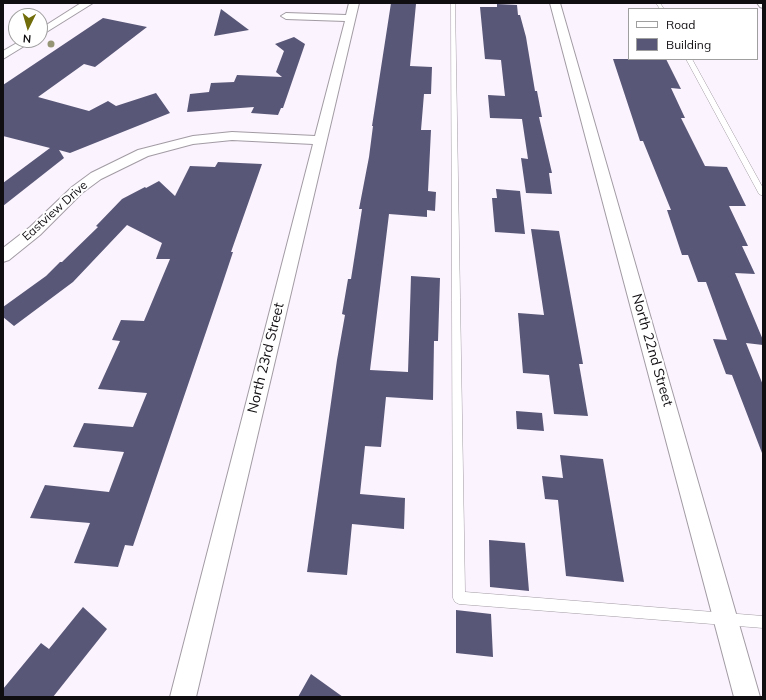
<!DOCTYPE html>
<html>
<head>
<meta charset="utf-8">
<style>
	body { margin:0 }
	#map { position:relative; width:766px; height:700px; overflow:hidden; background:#fbf3fd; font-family:Mulish,sans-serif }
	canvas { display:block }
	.frame { position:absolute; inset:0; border:4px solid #110e11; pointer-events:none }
	.legend { position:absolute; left:628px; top:8px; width:130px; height:52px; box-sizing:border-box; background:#fff; border:1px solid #a09fa0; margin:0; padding:5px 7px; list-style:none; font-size:12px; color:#110e11 }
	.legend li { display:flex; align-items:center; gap:8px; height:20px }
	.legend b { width:20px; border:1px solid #a09fa0 }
	.north { position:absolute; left:8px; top:8px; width:40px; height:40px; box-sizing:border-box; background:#fff; border:1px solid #a09fa0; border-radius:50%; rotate:185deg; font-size:11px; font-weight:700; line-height:16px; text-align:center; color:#110e11 }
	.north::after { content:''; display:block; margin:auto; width:14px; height:18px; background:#716d0b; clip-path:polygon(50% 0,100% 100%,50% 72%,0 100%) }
</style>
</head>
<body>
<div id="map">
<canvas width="766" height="700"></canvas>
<div class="frame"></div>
<ul class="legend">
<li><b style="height:5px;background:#fff"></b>Road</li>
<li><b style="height:11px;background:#595778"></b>Building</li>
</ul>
<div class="north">N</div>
</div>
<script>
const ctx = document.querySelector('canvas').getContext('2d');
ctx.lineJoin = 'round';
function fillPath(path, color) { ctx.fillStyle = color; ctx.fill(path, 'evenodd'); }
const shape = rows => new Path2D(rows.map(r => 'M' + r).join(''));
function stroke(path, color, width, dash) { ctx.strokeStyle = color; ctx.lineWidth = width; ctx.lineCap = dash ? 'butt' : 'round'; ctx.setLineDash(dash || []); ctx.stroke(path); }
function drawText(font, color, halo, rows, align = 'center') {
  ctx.font = font + ' Mulish,sans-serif'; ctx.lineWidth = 4; ctx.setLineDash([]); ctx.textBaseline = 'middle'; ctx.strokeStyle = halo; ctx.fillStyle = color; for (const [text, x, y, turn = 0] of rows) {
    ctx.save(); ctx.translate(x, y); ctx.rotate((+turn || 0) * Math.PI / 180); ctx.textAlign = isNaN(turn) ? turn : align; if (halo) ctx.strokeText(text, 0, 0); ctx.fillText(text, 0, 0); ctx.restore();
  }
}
fillPath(shape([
	[391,3,416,4,410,66,432,67,431,94,424,94,421,130,431,130,428,191,436,192,435,211,427,210,427,217,389,214,370,370,408,372,411,276,440,278,438,341,434,341,433,400,386,397,381,447,365,446,360,494,405,498,404,529,352,524,347,575,307,572,337,360,345,315,342,314,348,279,351,279,362,209,359,209,369,157,373,126,372,126],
	[497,4,517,5,518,15,520,15,526,37,535,91,537,91,542,117,539,117,552,173,549,173,552,194,526,193,521,158,528,159,522,119,490,118,488,95,505,96,501,60,485,59,480,7,497,7],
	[221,9,249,30,214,36],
	[103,18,147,27,95,67,84,64,38,97,89,111,108,101,116,106,156,93,170,113,70,153,59,150,64,158,3,206,3,183,50,148,3,136,3,85],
	[294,37,305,44,283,108,281,108,278,115,251,113,254,107,187,112,190,94,209,92,211,83,234,82,237,75,282,77,276,72,284,51,275,44],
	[613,59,666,59,681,89,671,88,685,118,681,118,705,166,727,167,746,206,729,206,748,246,742,246,755,274,735,273,763,340,763,345,746,343,763,385,763,452,762,453,732,375,726,374,713,339,727,340,706,282,698,282,688,255,682,255,667,210,671,210,643,141,640,141],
	[218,162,262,164,231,252,233,252,220,291,133,546,125,545,118,567,74,563,90,523,30,518,45,485,109,492,124,452,73,447,84,423,133,427,147,393,98,389,120,341,112,340,121,320,144,321,170,259,156,259,162,243,127,225,73,282,14,326,3,317,3,307,46,276,60,262,62,262,98,227,96,226,122,199,145,187,146,188,159,181,175,196,190,166,215,167],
	[496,189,520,191,525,234,495,232,492,198,497,198],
	[531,229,559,231,583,364,579,364,588,416,554,414,549,375,523,373,518,313,544,315],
	[516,411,542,413,544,431,517,429],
	[560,455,603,459,624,582,566,576,558,500,545,499,542,476,563,478],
	[489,540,525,543,529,591,490,587],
	[83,607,107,629,53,697,3,697,3,689,41,643,49,649],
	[456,610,491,614,493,657,456,653],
	[311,674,343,697,298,697]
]), '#595778');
const service = shape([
	[451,3,455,3,465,592,763,616,763,628,459,604,455,602,453,598,451,3],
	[656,3,660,3,664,9,660,9,656,3],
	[686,59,692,59,763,188,763,196,759,194,686,59]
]);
const minor = shape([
	[81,3,93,3,40,36,40,29,81,3],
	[349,3,359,3,196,697,170,697,313,144,232,140,193,144,148,156,101,179,82,193,40,235,9,260,3,262,3,248,30,227,72,187,91,173,138,150,193,136,232,132,315,136,345,21,286,19,281,16,286,13,346,15,349,3],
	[550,3,560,3,760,697,734,697,550,3],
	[757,3,763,3,763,8,760,7,757,3],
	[22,40,34,40,3,59,3,51,22,40]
]);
stroke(service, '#a29ba4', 1);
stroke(minor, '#a29ba4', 2);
fillPath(service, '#fff');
fillPath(minor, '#fff');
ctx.fillStyle = '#969676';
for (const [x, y] of [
	[51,44]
]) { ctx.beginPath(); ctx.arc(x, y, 3.5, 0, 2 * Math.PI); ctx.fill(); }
drawText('12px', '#110e11', '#fff', [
	["Eastview Drive",55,211,-42]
]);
drawText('14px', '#110e11', '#fff', [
	["North 22nd Street",652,350,74],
	["North 23rd Street",266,358,-76]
]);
</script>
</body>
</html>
